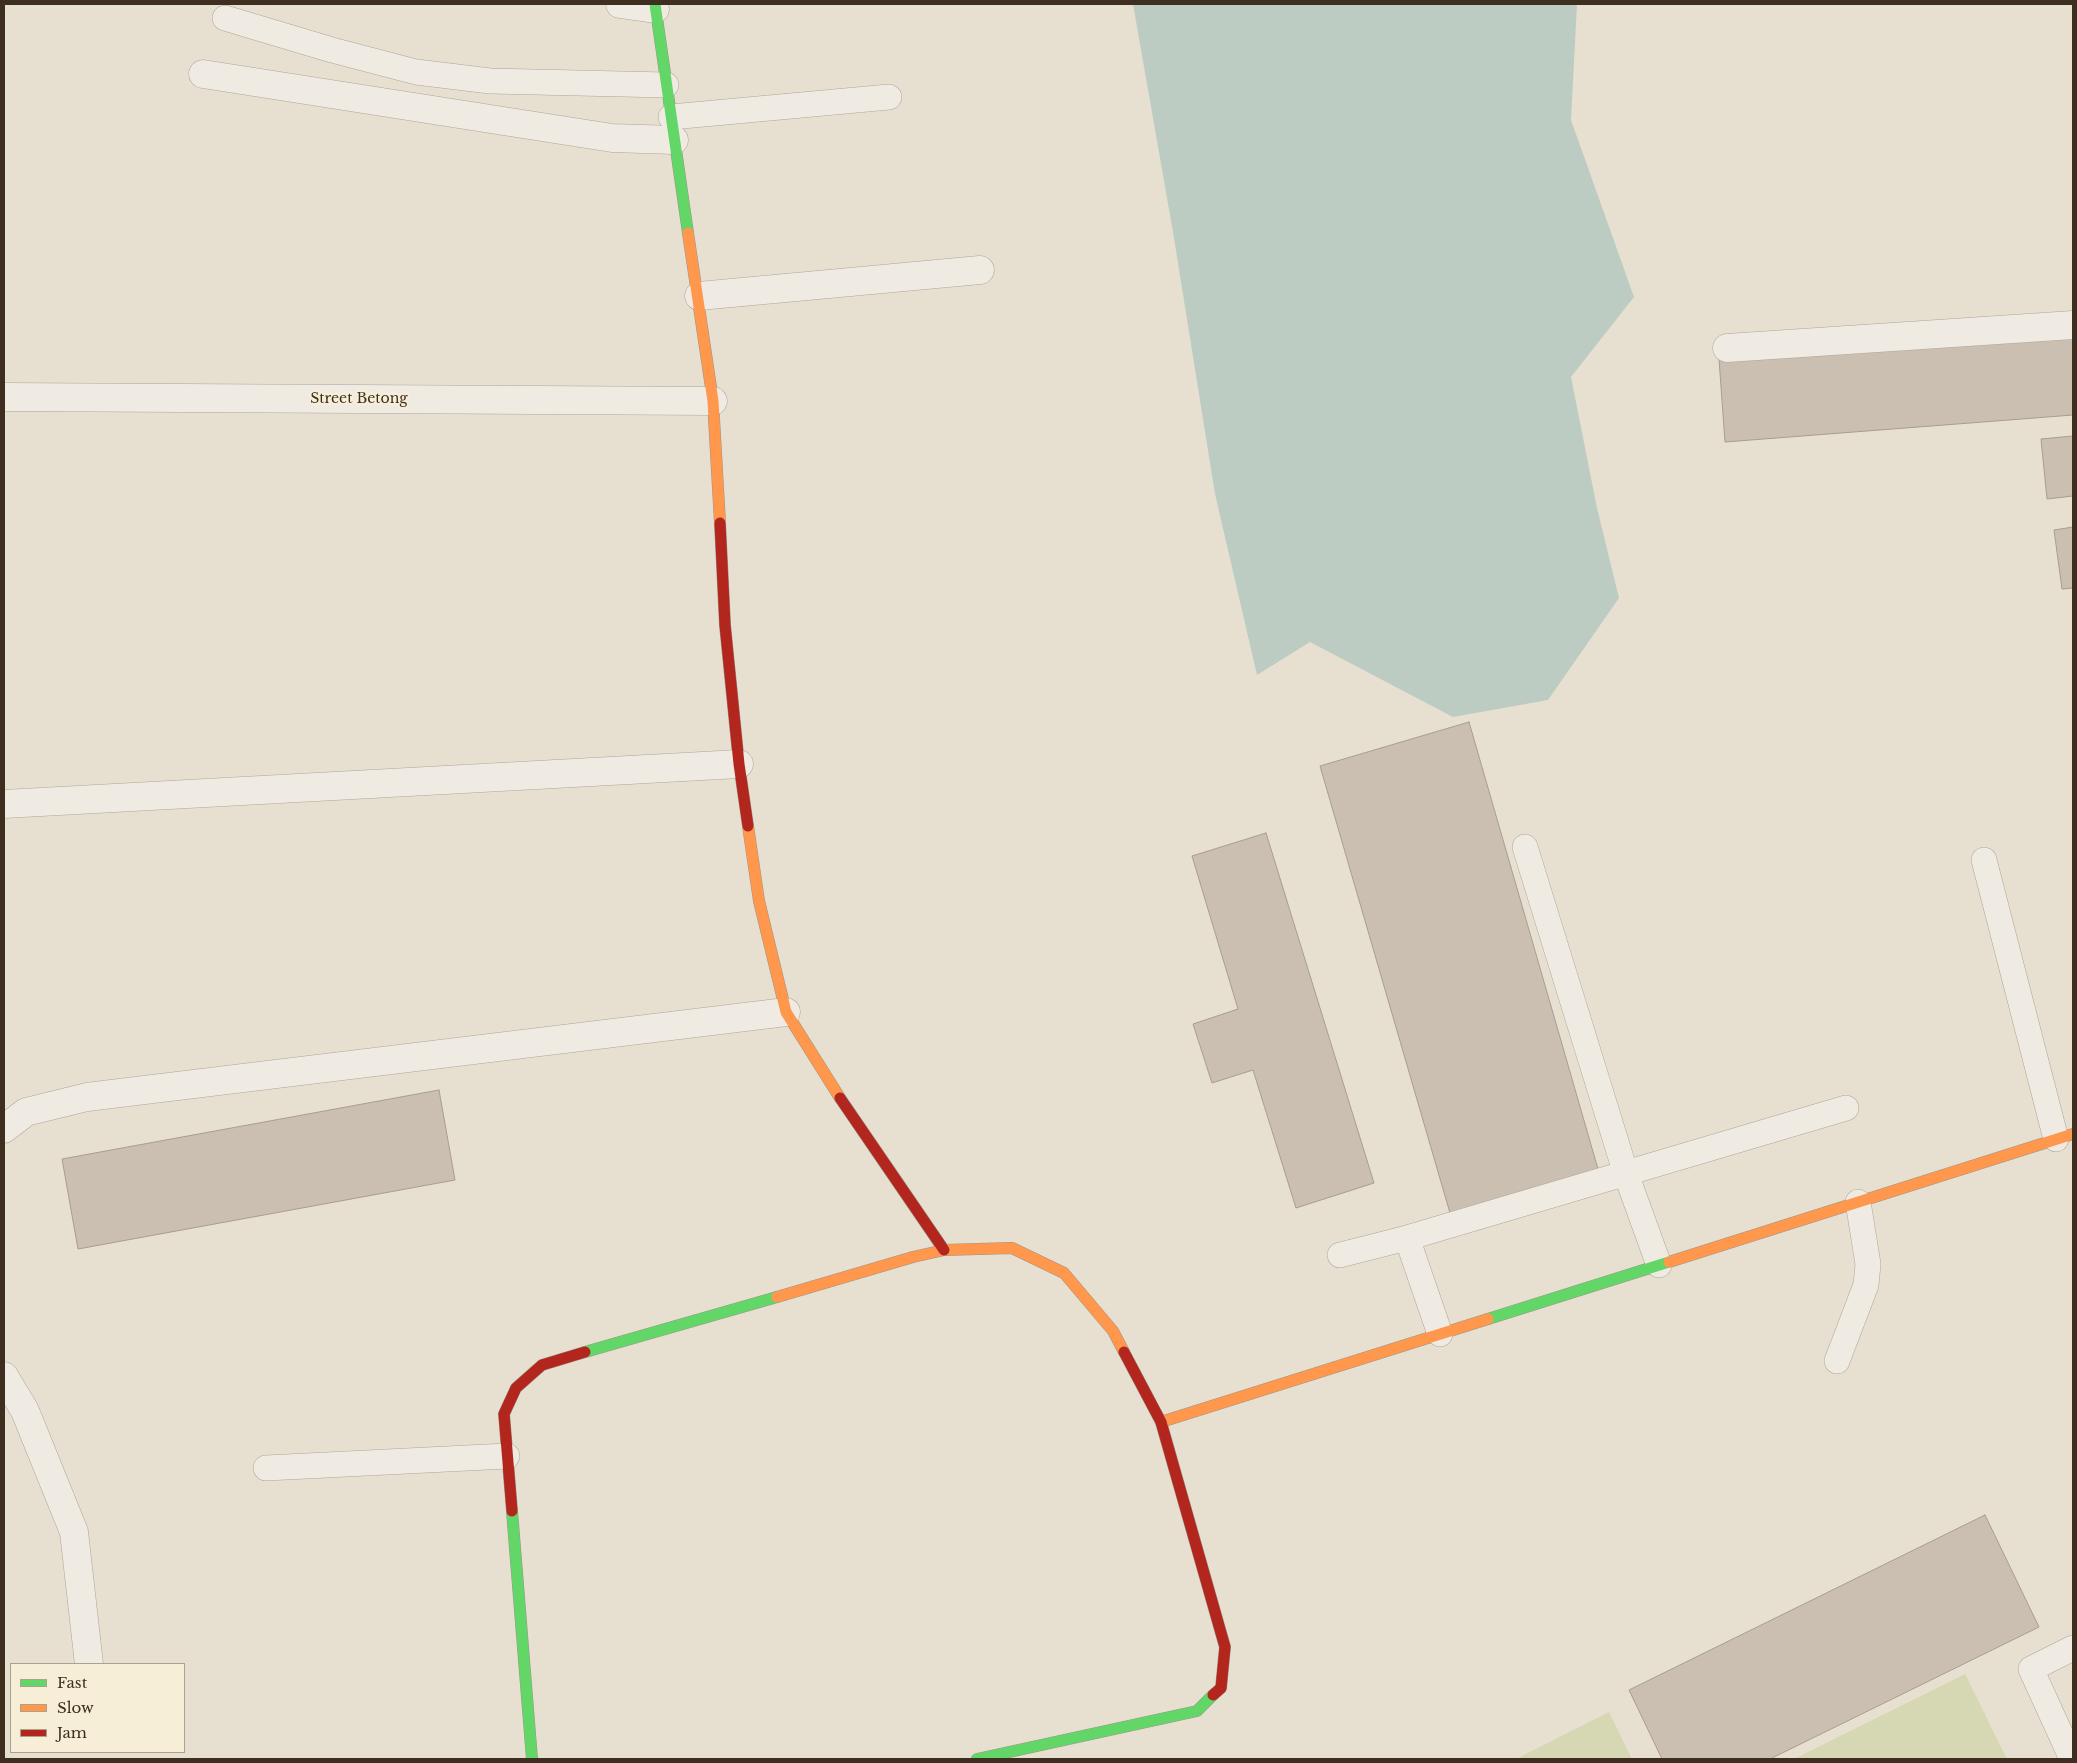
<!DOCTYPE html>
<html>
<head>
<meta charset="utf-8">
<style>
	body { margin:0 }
	#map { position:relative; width:2077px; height:1763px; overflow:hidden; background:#e7e0d1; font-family:"Libre Baskerville",serif }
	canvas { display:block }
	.frame { position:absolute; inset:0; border:5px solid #3d2e20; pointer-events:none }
	.legend { position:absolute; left:10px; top:1663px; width:175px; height:90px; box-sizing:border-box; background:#f7eed8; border:1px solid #ada18e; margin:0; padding:6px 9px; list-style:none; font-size:15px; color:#3d2e20 }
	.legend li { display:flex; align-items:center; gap:10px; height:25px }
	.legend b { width:25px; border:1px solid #ada18e }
</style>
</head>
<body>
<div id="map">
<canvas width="2077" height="1763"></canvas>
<div class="frame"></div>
<ul class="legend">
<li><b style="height:6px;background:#63d668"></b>Fast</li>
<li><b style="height:6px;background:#ff974d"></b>Slow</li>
<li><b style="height:6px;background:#b3261e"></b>Jam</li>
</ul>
</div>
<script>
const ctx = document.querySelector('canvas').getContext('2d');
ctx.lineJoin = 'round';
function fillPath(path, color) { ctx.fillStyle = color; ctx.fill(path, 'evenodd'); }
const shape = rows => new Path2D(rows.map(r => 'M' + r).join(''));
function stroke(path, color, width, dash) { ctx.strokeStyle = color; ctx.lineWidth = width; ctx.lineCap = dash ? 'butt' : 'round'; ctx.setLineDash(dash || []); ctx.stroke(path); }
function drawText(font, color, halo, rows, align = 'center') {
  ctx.font = font + ' "Libre Baskerville",serif'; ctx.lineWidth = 4.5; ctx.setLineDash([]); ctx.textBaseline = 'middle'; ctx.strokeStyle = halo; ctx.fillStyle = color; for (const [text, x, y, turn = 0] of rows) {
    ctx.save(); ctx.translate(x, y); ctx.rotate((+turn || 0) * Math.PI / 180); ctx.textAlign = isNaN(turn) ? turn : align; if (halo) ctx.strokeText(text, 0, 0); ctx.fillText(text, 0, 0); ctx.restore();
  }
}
fillPath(shape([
	[1965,1674,2007,1759,1794,1759],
	[1609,1712,1632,1759,1516,1759]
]), '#d6d7b3');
fillPath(shape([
	[1133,4,1577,4,1571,120,1634,297,1571,377,1597,508,1619,598,1548,700,1453,717,1310,642,1257,675,1215,494,1173,232]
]), '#bcccc2');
const building = shape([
	[2073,332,2073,415,1725,442,1719,359,2073,332],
	[2073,436,2073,496,2047,499,2041,439,2073,436],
	[2073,527,2073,588,2062,589,2054,530,2073,527],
	[1469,722,1598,1169,1450,1213,1320,766,1469,722],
	[1266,833,1374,1183,1296,1208,1253,1070,1212,1083,1193,1024,1238,1009,1192,856,1266,833],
	[439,1090,455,1180,78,1249,62,1159,439,1090],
	[1985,1515,2039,1627,1770,1759,1662,1759,1629,1690,1985,1515]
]);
fillPath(building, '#cbbfb2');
stroke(building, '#a89c90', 1);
const lane = shape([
	[225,18,332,50,416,72,490,81,666,85],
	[671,117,889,97],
	[1525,847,1626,1174,1659,1265],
	[1984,860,2056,1139],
	[1407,1238,1440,1334],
	[1340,1255,1407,1238,1846,1108],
	[1837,1361,1866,1285,1868,1264,1858,1202],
	[266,1468,507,1456],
	[2072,1759,2031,1669,2073,1648]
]);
const street = shape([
	[620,4,655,9],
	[203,74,612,138,674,140],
	[699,296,980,270],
	[1727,348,2073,325],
	[4,397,713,401],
	[4,804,739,764],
	[4,1129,26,1112,87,1097,786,1012],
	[4,1376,25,1411,74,1532,89,1664]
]);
const fast = shape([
	[655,4,688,233],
	[1488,1319,1669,1262],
	[585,1352,777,1297],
	[512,1511,532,1759],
	[977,1759,1197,1711,1213,1695]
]);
const slow = shape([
	[688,233,713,401,720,523],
	[748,826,759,901,786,1012,840,1098],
	[1669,1262,2073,1134],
	[777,1297,913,1257,944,1250,1012,1248,1064,1273,1113,1331,1124,1352],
	[1161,1422,1488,1319]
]);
const jam = shape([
	[720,523,725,625,739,764,748,826],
	[840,1098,944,1250],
	[1124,1352,1161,1422,1225,1647,1221,1688,1213,1695],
	[512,1511,504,1414,516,1388,542,1365,585,1352]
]);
stroke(lane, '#ada599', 26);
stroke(street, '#ada599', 29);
stroke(fast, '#9c958a', 12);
stroke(slow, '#9c958a', 12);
stroke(jam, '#9c958a', 12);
stroke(lane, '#efebe3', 25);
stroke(street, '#efebe3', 28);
stroke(fast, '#63d668', 11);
stroke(slow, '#ff974d', 11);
stroke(jam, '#b3261e', 11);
drawText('14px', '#3d2e20', '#f7eed8', [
	["Street Betong",359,399]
]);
</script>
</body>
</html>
